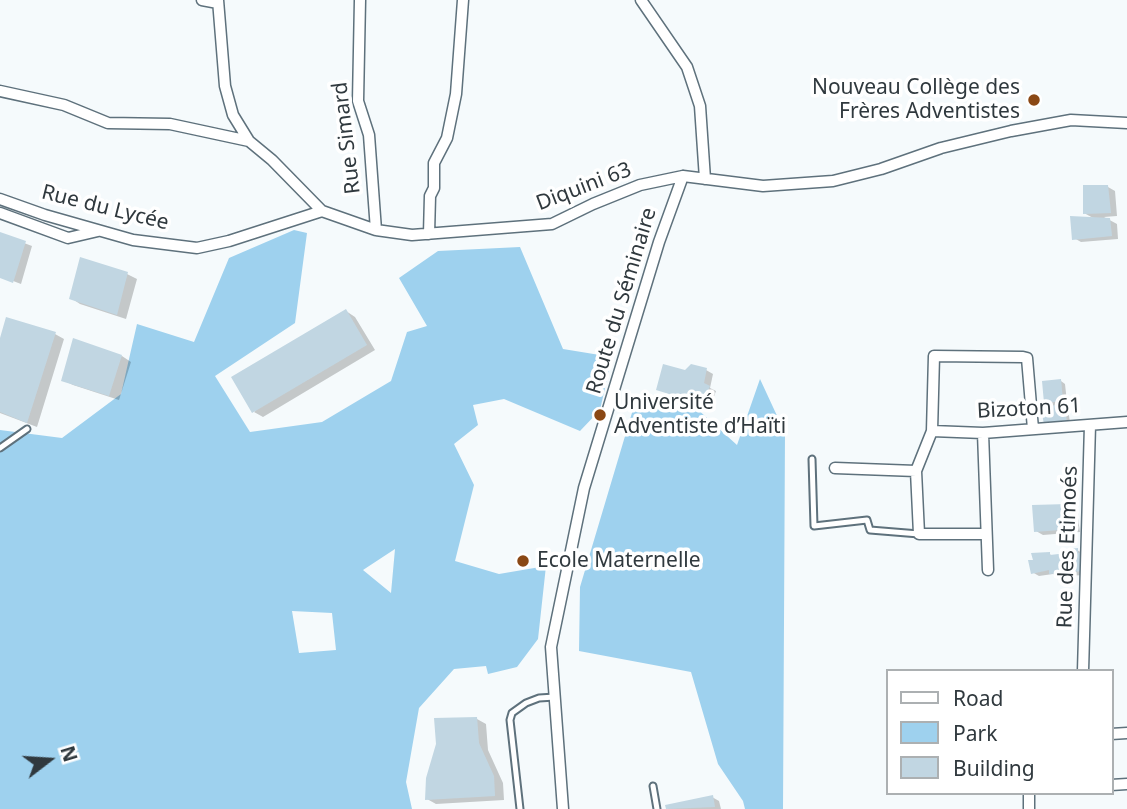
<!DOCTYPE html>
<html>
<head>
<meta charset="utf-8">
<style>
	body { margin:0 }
	#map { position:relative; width:1127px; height:809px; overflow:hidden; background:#f5fafc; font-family:"Noto Sans",sans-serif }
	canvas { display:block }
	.legend { position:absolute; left:886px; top:669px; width:228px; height:126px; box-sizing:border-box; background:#fff; border:2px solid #acb0b2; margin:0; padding:9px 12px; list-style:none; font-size:21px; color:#30393e }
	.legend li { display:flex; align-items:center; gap:14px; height:35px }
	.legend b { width:35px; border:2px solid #acb0b2 }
	.north { position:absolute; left:14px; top:725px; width:70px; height:70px; -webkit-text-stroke:5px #fff; paint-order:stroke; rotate:73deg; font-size:19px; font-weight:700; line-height:28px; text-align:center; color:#30393e }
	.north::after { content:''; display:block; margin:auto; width:24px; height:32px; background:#30393e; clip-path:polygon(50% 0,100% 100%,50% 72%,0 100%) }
</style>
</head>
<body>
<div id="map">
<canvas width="1127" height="809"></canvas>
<ul class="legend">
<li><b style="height:9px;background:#fff"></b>Road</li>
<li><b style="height:19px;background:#9ed1ee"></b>Park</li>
<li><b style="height:19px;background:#c1d6e2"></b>Building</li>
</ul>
<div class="north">N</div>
</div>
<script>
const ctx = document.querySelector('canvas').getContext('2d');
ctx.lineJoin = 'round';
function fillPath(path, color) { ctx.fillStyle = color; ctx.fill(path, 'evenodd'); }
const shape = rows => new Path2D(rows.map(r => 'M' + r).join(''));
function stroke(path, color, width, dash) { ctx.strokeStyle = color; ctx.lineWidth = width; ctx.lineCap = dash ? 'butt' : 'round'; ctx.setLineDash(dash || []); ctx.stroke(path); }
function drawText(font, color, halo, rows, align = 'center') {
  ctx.font = font + ' "Noto Sans",sans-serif'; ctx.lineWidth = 7; ctx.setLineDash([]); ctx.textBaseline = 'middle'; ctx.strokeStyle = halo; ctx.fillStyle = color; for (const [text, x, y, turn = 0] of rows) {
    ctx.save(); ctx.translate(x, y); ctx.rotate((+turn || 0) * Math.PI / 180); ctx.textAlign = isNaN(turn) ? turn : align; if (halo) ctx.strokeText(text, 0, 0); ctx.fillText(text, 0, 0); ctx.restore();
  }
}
fillPath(shape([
	[294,230,307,233,295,323,215,376,250,432,322,422,391,381,407,332,427,326,399,278,438,251,520,247,563,349,612,357,600,410,580,431,504,399,473,405,478,425,454,444,474,485,455,561,499,574,546,566,538,639,517,667,488,674,486,666,454,669,419,708,406,782,412,809,0,809,0,430,62,438,121,394,137,324,194,342,229,258],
	[395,549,391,593,363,570],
	[292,611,332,613,336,650,299,653],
	[760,379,785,433,783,809,745,809,743,801,718,764,691,672,579,651,580,587,637,396,695,407,737,445]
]), '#9ed1ee');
fillPath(shape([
	[1108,187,1115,191,1117,216,1104,217,1117,224,1118,239,1081,242,1074,238,1095,219,1084,213],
	[0,234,32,246,21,284,0,276],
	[127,274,137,279,126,319,80,304,71,298],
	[346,311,355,317,375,350,263,417,254,412],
	[55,334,64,339,37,427,0,413,0,344],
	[122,356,131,362,119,400,73,385,63,380],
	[706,370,713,374,710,388,716,391,713,399,705,400,702,405,658,389],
	[1061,381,1065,384,1067,402,1059,403,1068,408,1070,423,1050,426,1054,407,1045,402],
	[1068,506,1075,510,1075,516,1078,518,1080,532,1043,535,1036,531],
	[1077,550,1084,554,1090,575,1058,576,1053,574,1039,576,1032,572,1049,554,1054,556,1069,554],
	[477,719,486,724,488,750,503,783,504,800,436,804,427,799],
	[712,797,719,801,721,809,668,809,667,806]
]), '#0003');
fillPath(shape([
	[1083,185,1108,185,1111,213,1083,214],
	[1070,216,1110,218,1112,236,1072,240],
	[0,232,26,241,13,283,0,278],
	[80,257,128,272,117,315,69,299],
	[346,309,367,345,252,413,231,377],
	[6,317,56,332,27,423,0,412,0,338],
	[73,338,122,355,109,396,61,381],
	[663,364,685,370,691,364,707,368,704,383,710,386,706,396,698,397,695,402,656,390],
	[1061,379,1063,401,1044,403,1042,381],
	[1064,404,1067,422,1044,425,1041,407],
	[1068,504,1069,512,1072,512,1073,529,1034,532,1032,505],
	[1078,548,1078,553,1083,552,1083,571,1049,574,1049,570,1031,574,1028,560,1033,560,1031,553,1050,552,1050,555,1067,553,1067,549],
	[477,717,479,743,494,776,495,796,425,800,426,778,436,744,434,718],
	[713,795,715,807,666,809,665,805]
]), '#c1d6e2');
const service = shape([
	[0,448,27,429],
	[812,459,814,526,867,520,870,530,919,534],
	[653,786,657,809],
	[520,809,510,720,512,713,526,703,539,698,555,697]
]);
const minor = shape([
	[202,0,218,3],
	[218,0,225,86,233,115,249,141],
	[360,0,358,101,369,135,376,230],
	[641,0,687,67,700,106,705,179],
	[0,91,64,105,108,123,170,124,249,141,272,160,322,211,376,230,412,235,552,224,593,204,640,185,683,176,763,186,833,181,881,169,941,148,1011,131,1071,120,1127,123],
	[0,199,45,215,133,240,197,248,229,241,322,211],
	[0,213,68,238,98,231],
	[429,234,430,196,434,188,434,163,447,138,456,94,463,0],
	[932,431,983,433,1127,422],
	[983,433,988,570],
	[835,468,916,471],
	[985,534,919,534,916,471,932,431,934,356,1023,357,1027,358,1033,429],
	[1083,671,1090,425],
	[1111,734,1127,733],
	[1111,785,1127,784],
	[563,809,551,647,584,488,659,242,683,176],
	[1029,809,1029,793]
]);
stroke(service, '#5e717c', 9);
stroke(minor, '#5e717c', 13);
stroke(service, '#fff', 5);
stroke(minor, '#fff', 10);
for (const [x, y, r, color] of [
	[1034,100,7,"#8a4815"],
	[600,415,7,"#8a4815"],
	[523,561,7,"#8a4815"]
]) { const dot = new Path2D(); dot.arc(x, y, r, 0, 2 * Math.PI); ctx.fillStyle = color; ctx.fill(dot); stroke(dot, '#fff', 2.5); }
drawText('21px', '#30393e', '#fff', [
	["Nouveau Collège des",1020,88,"right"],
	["Frères Adventistes",1020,112,"right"],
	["Université",614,403],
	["Adventiste d’Haïti",614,427],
	["Ecole Maternelle",537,561]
], 'left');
drawText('21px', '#30393e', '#fff', [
	["Rue Simard",347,138,-97],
	["Diquini 63",584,187,-21],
	["Rue du Lycée",105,208,14],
	["Route du Séminaire",622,301,-73],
	["Bizoton 61",1029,409,-3],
	["Rue des Etimoés",1068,547,-88]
]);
</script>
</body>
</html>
